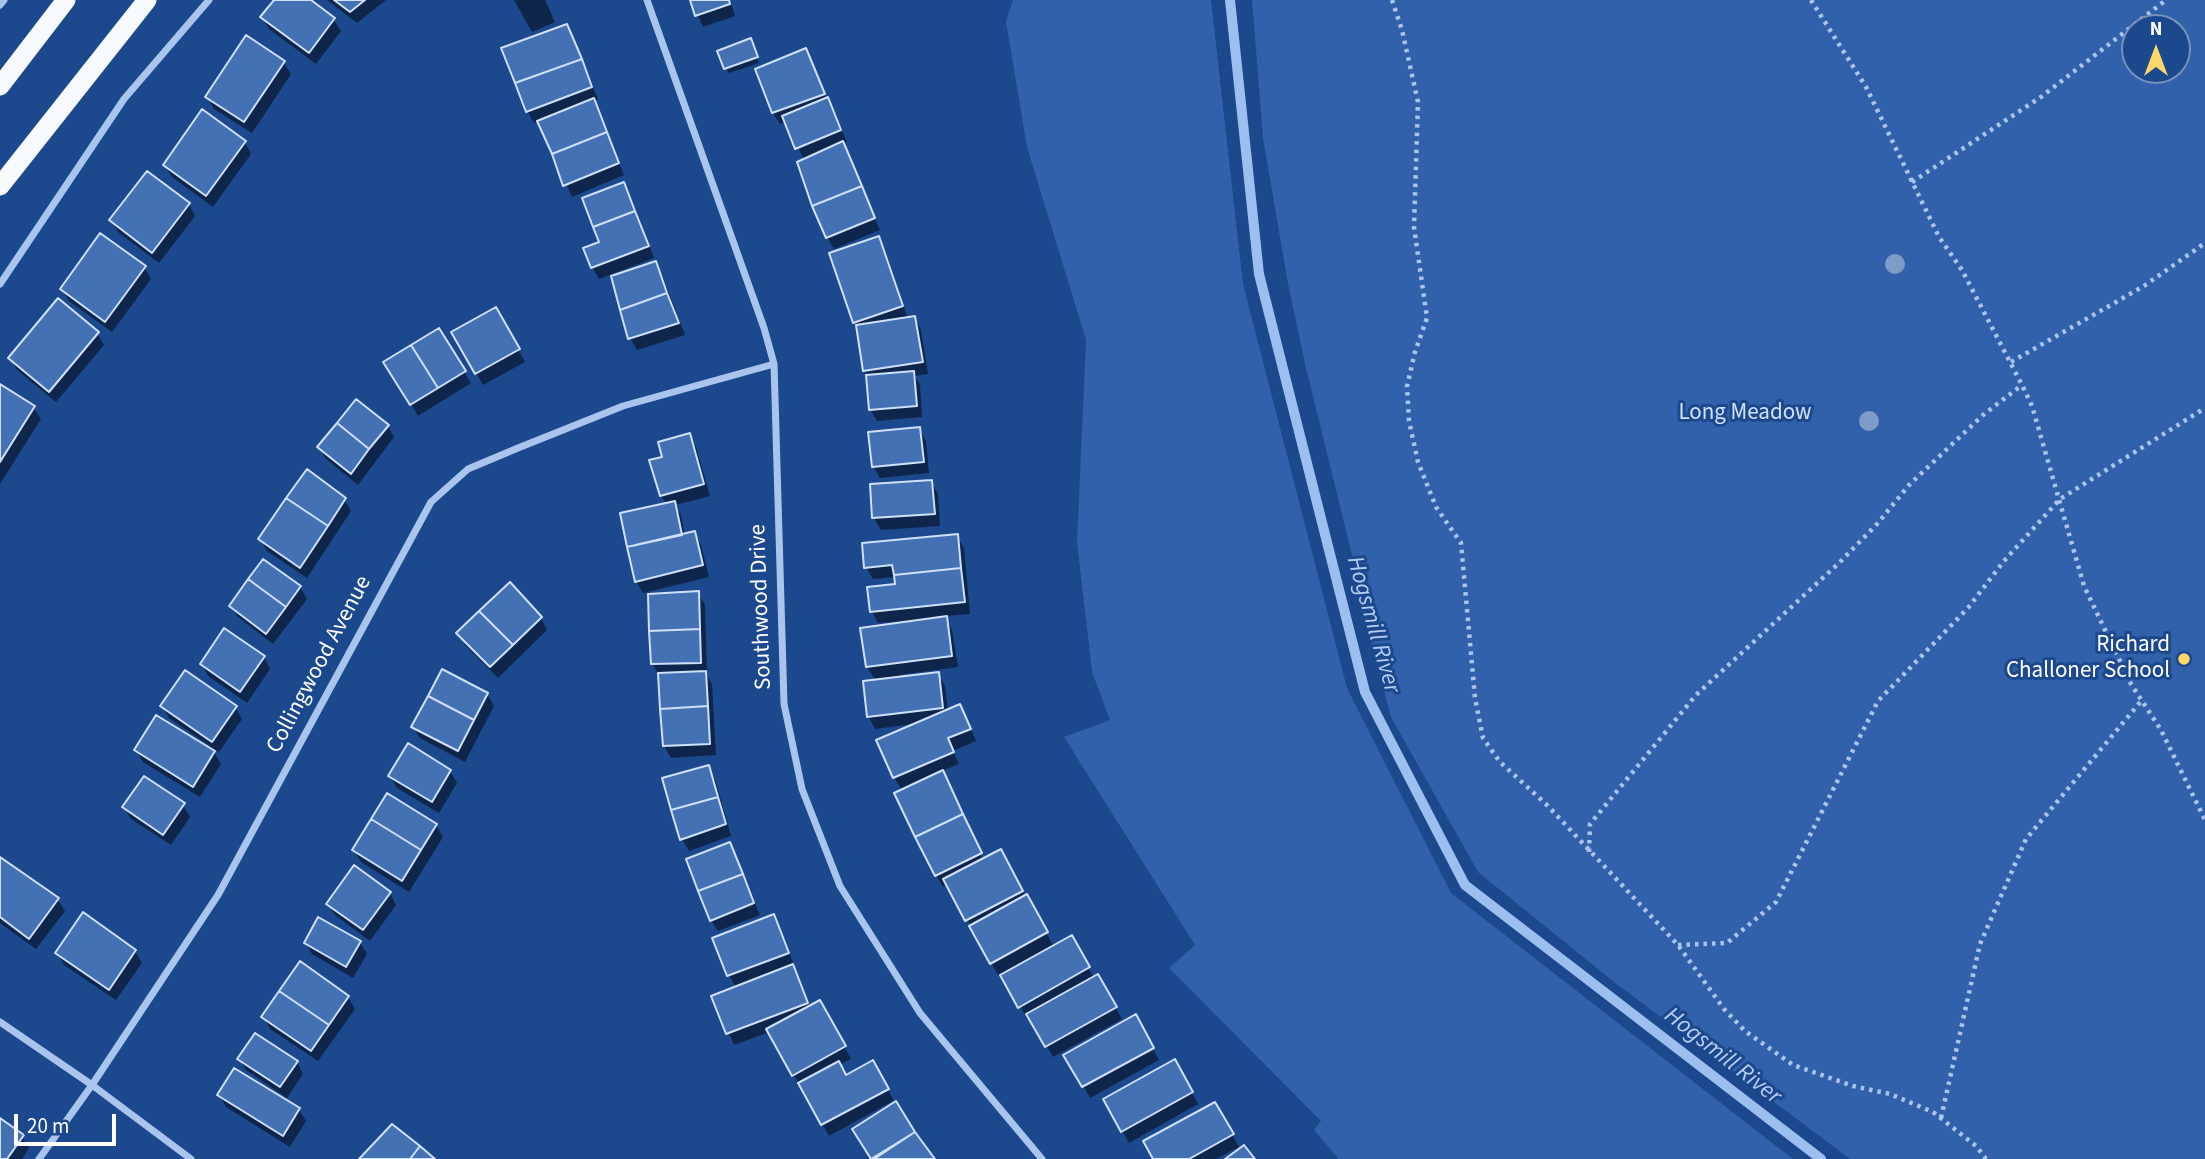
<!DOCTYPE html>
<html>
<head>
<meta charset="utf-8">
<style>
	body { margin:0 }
	#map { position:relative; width:2205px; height:1159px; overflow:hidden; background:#1c488d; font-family:"Source Sans 3",sans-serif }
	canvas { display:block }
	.north { position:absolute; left:2121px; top:14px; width:70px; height:70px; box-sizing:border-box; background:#1c488d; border:2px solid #7791bb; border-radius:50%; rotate:0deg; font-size:19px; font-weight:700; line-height:28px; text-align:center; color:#fff }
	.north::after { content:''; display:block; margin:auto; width:24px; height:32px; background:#fdd867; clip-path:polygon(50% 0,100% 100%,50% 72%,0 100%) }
	.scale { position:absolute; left:14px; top:1114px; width:102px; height:32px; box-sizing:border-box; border:4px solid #fff; border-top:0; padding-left:9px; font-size:21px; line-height:24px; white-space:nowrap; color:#fff; -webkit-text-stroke:5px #1c488d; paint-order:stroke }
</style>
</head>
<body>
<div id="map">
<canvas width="2205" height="1159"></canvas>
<div class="north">N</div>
<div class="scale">20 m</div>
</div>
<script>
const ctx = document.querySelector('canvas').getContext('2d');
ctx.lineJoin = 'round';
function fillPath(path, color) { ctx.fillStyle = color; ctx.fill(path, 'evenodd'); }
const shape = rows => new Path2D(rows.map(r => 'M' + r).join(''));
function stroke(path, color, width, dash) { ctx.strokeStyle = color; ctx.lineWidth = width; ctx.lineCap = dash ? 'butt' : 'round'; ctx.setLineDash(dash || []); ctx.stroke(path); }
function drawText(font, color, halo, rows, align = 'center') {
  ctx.font = font + ' "Source Sans 3",sans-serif'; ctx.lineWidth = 6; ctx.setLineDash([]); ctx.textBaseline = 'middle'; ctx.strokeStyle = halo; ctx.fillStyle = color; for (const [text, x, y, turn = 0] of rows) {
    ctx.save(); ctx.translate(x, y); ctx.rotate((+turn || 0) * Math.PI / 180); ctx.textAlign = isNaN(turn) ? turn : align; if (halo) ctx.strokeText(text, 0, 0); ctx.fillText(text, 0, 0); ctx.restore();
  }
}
fillPath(shape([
	[1013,0,1211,0,1243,284,1347,688,1451,893,1793,1159,1339,1159,1314,1130,1321,1121,1169,968,1195,945,1064,737,1110,720,1092,672,1077,542,1086,340,1027,147,1006,21],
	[1252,0,2205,0,2205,1159,1850,1159,1614,982,1478,872,1391,717,1371,642,1354,563,1306,368,1288,284,1263,138],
	[2135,28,2177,28,2177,70,2135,70]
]), '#3061aa');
fillPath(shape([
	[277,0,308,0,334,20,341,31,316,64,269,29,262,17],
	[327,0,386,0,357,23],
	[514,0,545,0,555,22,532,32],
	[691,0,730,0,735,16,703,27],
	[566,26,598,99,594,101,624,175,572,197,539,121,534,123,527,111],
	[753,46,759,63,729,73,726,68],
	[805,51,847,142,842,144,880,230,834,249,827,237,804,160,786,122,780,124,773,113,758,70],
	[284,63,291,74,252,133,214,109,207,97],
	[245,142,251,154,213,207,172,177,165,166],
	[623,185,630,196,654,258,599,279,592,267],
	[189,204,195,216,159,263,118,232,111,220],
	[878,238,885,250,908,319,915,318,921,330,928,374,915,376,920,385,922,417,877,421,870,409,868,376,864,370,858,329,831,254],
	[655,263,662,275,685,335,637,350,630,338,613,277],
	[144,267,151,279,112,332,69,301,62,289],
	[496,309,525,362,483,385,454,332],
	[439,330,471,383,418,416,386,363],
	[97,333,104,345,56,402,17,370,11,358],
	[0,386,34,408,41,419,0,484],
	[388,426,394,437,358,485,326,459,319,447],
	[919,429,926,441,929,473,880,478,873,466],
	[689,435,696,447,710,496,675,505,681,515,685,536,694,533,701,545,709,577,643,593,636,581,667,505,661,496,664,458],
	[931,482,938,494,940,526,881,530,874,518,872,486],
	[344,499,351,511,307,578,267,551,260,539],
	[957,536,964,548,970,614,945,616,952,630,958,667,899,675,899,678,938,674,945,686,948,711,966,718,976,741,953,751,959,764,942,771,984,862,1007,863,1054,947,1072,937,1094,978,1098,976,1122,1019,1053,1057,1030,1017,1027,1018,1001,973,998,975,948,884,943,887,936,875,902,791,894,777,914,724,875,729,869,717,865,682,876,681,867,667,903,624,903,621,878,623,872,611,896,586,896,577,873,579,866,567],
	[510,584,541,618,547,630,498,678,465,645,459,633],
	[300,587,307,599,273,644,238,617,231,606],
	[698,593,705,605,707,675,712,684,716,755,671,758,664,746,659,675,652,663],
	[264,657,270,669,247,703,208,676,202,664],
	[487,694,494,706,465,762,420,738,413,727],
	[162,706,235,707,242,719,219,752,211,747,221,764,200,797,143,762,136,750,208,749,210,746,169,718],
	[708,767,715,779,731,836,689,851,682,839],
	[450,771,457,783,439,813,397,788,390,776],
	[183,805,190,817,171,845,131,819,124,807],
	[436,825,443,837,409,892,361,862,354,850],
	[729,845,760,915,718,931,711,920],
	[0,859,58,900,65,911,36,949,0,923],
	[390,893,396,905,370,941,335,915,328,904],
	[774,916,780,928,794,965,792,966,811,1007,820,1002,851,1059,839,1065,846,1077,873,1063,894,1101,932,1159,872,1159,854,1130,895,1104,893,1101,829,1136,769,1032,734,1045,714,997,736,988,729,975],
	[360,942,367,954,353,978,312,954,306,943],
	[135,951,142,963,116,1000,64,965,57,953],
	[348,997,355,1009,318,1061,270,1029,264,1017],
	[1135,1017,1159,1060,1090,1098,1066,1055],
	[239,1059,297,1062,303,1074,287,1098,246,1070],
	[1174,1061,1198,1104,1129,1143,1105,1100],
	[234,1070,299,1110,306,1121,290,1147,226,1107,219,1095],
	[1215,1104,1239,1147,1216,1159,1155,1159],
	[0,1121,22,1137,29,1148,22,1159,0,1159]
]), '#0007');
stroke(shape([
	[1230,0,1259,274,1365,692,1465,885,1821,1159]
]), '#9cbfef', 10);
const building = shape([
	[274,0,311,0,335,18,309,53,260,17,274,0],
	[334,0,365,0,350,12,334,0],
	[690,0,729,0,730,4,695,16,690,0],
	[567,24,582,59,515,83,501,48,567,24],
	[246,35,285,61,244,122,205,97,246,35],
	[751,38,758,57,724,69,717,51,751,38],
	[806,48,825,94,772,113,755,69,806,48],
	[582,59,592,87,526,112,515,83,582,59],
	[828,97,841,130,795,149,782,116,828,97],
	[594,98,607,132,552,154,537,121,594,98],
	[202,109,246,141,206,196,163,165,202,109],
	[607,132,619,163,563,186,552,154,607,132],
	[843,141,862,186,812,206,797,162,843,141],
	[147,171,190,203,152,253,109,220,147,171],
	[624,182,635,211,593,227,582,198,624,182],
	[862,186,875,218,826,238,812,206,862,186],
	[635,211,649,246,591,268,583,248,599,242,593,227,635,211],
	[100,233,146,266,105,322,60,289,100,233],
	[879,236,903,306,853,323,829,253,879,236],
	[656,261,667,293,620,310,611,276,656,261],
	[667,293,679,323,628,339,620,310,667,293],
	[58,298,99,332,49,392,8,358,58,298],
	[496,307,520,349,475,374,451,332,496,307],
	[915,316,923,362,863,371,856,325,915,316],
	[439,328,466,371,438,388,411,345,439,328],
	[411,345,438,388,410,405,383,362,411,345],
	[914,371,917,406,869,410,866,375,914,371],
	[0,384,35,406,0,462,0,384],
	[356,399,389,425,369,449,337,423,356,399],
	[337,423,369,449,351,474,317,447,337,423],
	[920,427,924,462,872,467,868,432,920,427],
	[690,433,704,484,660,496,649,460,662,457,658,442,690,433],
	[307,469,346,498,328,526,286,498,307,469],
	[932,480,935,514,872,518,870,484,932,480],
	[286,498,328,526,300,568,258,539,286,498],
	[675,501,682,535,627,547,620,513,675,501],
	[695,531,703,565,635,582,627,547,695,531],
	[958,534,961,568,894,575,892,565,864,568,862,543,958,534],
	[263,559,301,586,286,607,248,579,263,559],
	[961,568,965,602,870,612,867,587,895,584,894,575,961,568],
	[248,579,286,607,266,634,229,606,248,579],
	[510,582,542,617,513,645,479,611,510,582],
	[699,591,700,629,649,631,648,594,699,591],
	[479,611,513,645,490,667,456,633,479,611],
	[947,616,952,656,866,667,860,628,947,616],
	[224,628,265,656,240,692,200,664,224,628],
	[700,629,701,663,651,664,649,631,700,629],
	[442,669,488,693,474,720,428,696,442,669],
	[185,670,237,706,212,742,160,706,185,670],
	[706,671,708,706,660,709,658,673,706,671],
	[939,672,943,708,867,717,863,681,939,672],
	[428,696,474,720,458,751,411,727,428,696],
	[960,704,971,729,948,738,954,752,893,778,876,740,960,704],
	[708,706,710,744,663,746,660,709,708,706],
	[156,715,215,751,193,787,134,750,156,715],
	[408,743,451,770,432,802,388,776,408,743],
	[709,765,718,797,671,810,662,778,709,765],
	[943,770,963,814,915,837,894,793,943,770],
	[144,776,185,803,163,835,122,807,144,776],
	[387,793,437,824,421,850,371,819,387,793],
	[718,797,726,824,680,840,671,810,718,797],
	[963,814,982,853,935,876,915,837,963,814],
	[371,819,421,850,402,881,352,850,371,819],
	[730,842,743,874,698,891,686,859,730,842],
	[1001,849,1023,891,965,921,943,879,1001,849],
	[0,857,59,898,29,939,0,917,0,857],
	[354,865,391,892,363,930,326,904,354,865],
	[743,874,754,903,710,921,698,891,743,874],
	[1027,894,1048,932,990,964,969,926,1027,894],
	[83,912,136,950,109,990,55,953,83,912],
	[774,914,789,953,727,976,712,938,774,914],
	[318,917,361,941,346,967,304,943,318,917],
	[1072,935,1090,967,1018,1008,1000,975,1072,935],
	[300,961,349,996,329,1025,279,991,300,961],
	[793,964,808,1003,726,1034,711,996,793,964],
	[1098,974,1117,1007,1045,1047,1026,1014,1098,974],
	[279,991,329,1025,311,1051,261,1017,279,991],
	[820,1000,846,1046,792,1076,766,1029,820,1000],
	[1136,1014,1154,1048,1082,1087,1063,1055,1136,1014],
	[255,1033,298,1061,280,1087,237,1059,255,1033],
	[1175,1059,1193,1092,1121,1132,1103,1099,1175,1059],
	[873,1060,889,1089,821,1125,798,1083,839,1061,846,1075,873,1060],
	[234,1068,300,1108,283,1136,217,1095,234,1068],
	[896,1101,915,1132,871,1159,852,1129,896,1101],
	[1215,1102,1234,1134,1189,1159,1153,1159,1143,1141,1215,1102],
	[0,1118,24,1135,7,1159,0,1159,0,1118],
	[392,1124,420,1146,410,1159,359,1159,392,1124],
	[915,1132,935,1159,874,1159,915,1132],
	[1244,1145,1255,1159,1225,1159,1244,1145],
	[420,1146,435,1159,410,1159,420,1146]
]);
fillPath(building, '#4471b4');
stroke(building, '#cfe0f9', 2);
stroke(shape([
	[1392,0,1402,30,1418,102,1414,227,1427,318,1415,352,1407,386,1409,421,1418,462,1436,507,1461,543,1475,698,1483,738,1500,762,1547,805,1678,945,1724,1009,1745,1031,1793,1065,1853,1086,1890,1094,1933,1112,1976,1146,1986,1159],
	[1811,0,1866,87,1939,237,1962,270,2022,385,2032,406,2084,586,2131,684,2161,730,2205,820],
	[1912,182,2041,97,2166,0],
	[2011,362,2144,286,2205,243],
	[1589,852,1590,824,1696,695,1839,563,1878,523,1909,485,1983,415,2022,385],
	[1678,945,1727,943,1776,902,1878,701,1968,608,2004,561,2060,499,2205,408],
	[1941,1118,1980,944,2026,839,2142,700]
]), '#a9c5ed', 4.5, [3.5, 5]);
stroke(shape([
	[647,0,764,328,774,364,784,704,802,789,840,886,920,1013,1042,1159],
	[0,5,4,0],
	[0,284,124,99,209,0],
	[0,1022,92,1085,191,1159],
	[39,1159,92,1085,218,895,431,502,468,469,518,448,623,406,774,364]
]), '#a9c5ed', 7);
stroke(shape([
	[0,86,66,0],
	[0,186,147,0]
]), '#f7faff', 19);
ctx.fillStyle = '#7e9cc8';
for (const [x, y] of [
	[1895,264],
	[1869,421]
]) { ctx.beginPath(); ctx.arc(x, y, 10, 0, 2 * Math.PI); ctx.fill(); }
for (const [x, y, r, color] of [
	[2184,659,7,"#fdd867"]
]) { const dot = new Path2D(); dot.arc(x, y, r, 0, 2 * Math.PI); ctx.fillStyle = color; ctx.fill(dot); stroke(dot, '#1c488d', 2.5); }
drawText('23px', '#cfe0f9', '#1c488d', [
	["Long Meadow",1745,414]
]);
drawText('23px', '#fff', '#1c488d', [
	["Southwood Drive",762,607,-92],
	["Collingwood Avenue",320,665,-62]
]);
drawText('23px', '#fff', '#1c488d', [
	["Richard",2170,646],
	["Challoner School",2170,672]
], 'right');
drawText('italic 24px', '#b5cff4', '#1c488d', [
	["Hogsmill River",1372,625,74],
	["Hogsmill River",1722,1057,38]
]);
</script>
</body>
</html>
